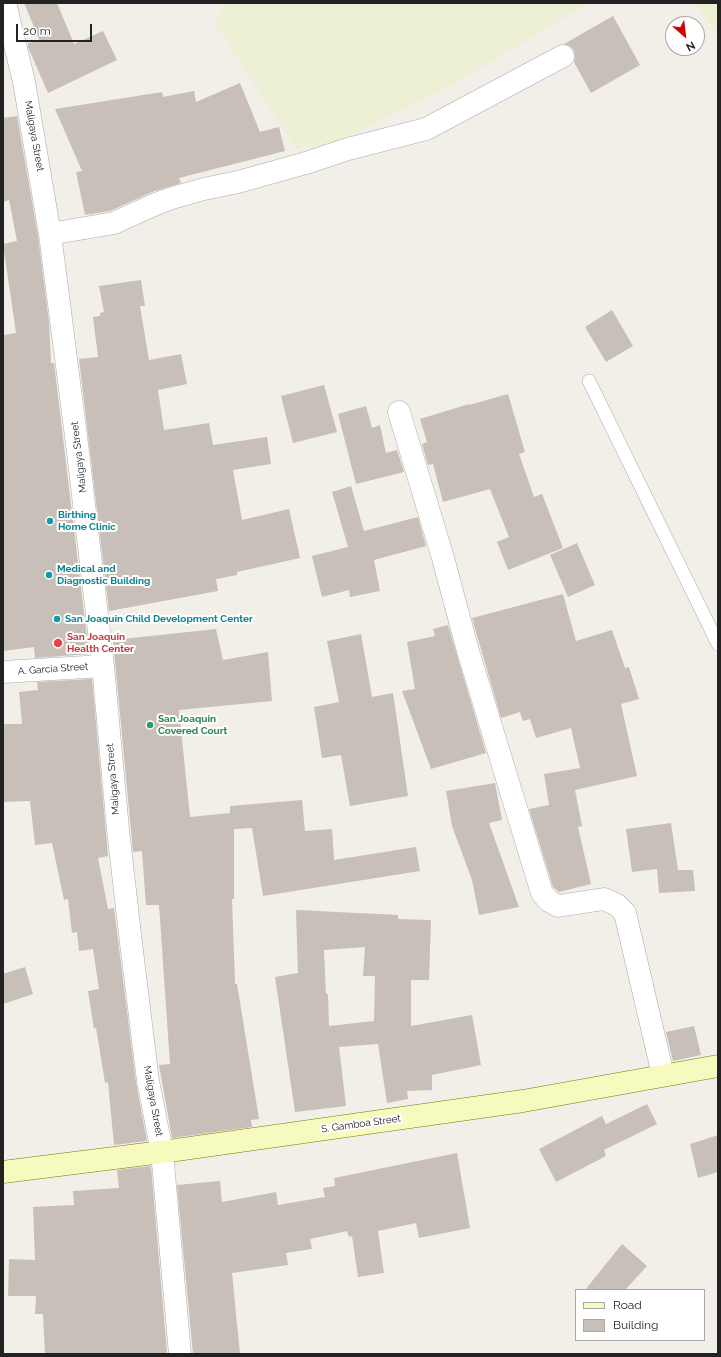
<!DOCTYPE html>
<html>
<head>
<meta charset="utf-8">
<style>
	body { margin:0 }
	#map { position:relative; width:721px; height:1357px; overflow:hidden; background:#f2efe9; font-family:Raleway,sans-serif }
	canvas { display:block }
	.frame { position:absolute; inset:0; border:4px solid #222; pointer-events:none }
	.legend { position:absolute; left:575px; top:1289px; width:130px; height:52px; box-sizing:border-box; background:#fff; border:1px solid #a7a7a7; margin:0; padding:5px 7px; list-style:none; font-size:12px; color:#222 }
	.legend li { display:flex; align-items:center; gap:8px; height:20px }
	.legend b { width:20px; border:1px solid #a7a7a7 }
	.north { position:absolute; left:665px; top:16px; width:40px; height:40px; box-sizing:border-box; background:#fff; border:1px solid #a7a7a7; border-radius:50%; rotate:152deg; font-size:11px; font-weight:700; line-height:16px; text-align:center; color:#222 }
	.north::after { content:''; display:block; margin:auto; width:14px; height:18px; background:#d40000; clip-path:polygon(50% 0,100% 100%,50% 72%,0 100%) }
	.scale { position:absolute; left:16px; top:24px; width:76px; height:18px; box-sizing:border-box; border:2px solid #222; border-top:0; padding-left:5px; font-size:12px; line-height:14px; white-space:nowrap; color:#222; -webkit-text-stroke:3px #fff; paint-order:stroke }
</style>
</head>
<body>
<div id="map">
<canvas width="721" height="1357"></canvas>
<div class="frame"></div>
<ul class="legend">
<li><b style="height:5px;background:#f7fabf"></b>Road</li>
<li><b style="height:11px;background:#c7bfb8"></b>Building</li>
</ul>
<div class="north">N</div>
<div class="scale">20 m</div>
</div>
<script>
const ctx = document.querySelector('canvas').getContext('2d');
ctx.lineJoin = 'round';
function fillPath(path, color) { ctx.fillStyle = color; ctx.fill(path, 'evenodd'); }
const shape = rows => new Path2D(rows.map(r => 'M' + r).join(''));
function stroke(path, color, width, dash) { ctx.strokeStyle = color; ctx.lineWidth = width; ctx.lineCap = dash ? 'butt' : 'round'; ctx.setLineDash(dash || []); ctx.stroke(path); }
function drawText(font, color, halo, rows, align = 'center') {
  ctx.font = font + ' Raleway,sans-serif'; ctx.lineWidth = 4; ctx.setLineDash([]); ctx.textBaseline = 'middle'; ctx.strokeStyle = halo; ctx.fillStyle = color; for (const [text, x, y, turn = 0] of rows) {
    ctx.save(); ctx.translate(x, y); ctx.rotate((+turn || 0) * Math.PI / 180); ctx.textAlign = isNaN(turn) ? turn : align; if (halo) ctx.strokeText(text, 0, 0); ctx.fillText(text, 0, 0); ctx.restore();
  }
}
fillPath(shape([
	[224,3,589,3,454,84,334,143,296,149,215,24],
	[695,3,718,3,718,36]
]), '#eef0d5');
fillPath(shape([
	[24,3,57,3,74,44,103,31,117,60,48,93,28,47,28,43,40,41],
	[613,16,640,65,591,93,574,62,575,56,574,50,570,46,564,44],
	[240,83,260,132,279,127,285,151,179,178,181,183,152,192,110,211,85,215,76,172,82,171,55,109,162,92,163,97,194,91,196,102],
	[17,116,38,236,49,322,51,363,54,363,89,654,35,658,34,647,3,651,3,335,16,333,3,244,17,241,9,200,3,202,3,118],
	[141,280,145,306,140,306,149,360,181,354,187,384,158,390,164,430,209,423,213,445,267,437,271,464,233,470,242,520,289,509,300,558,237,572,237,575,216,579,218,591,109,611,79,359,98,357,93,317,100,316,100,313,104,312,99,286],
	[612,310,633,346,606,362,585,327],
	[324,385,337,432,293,443,281,396],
	[508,394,525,452,519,454,534,497,542,494,563,548,508,570,497,542,509,537,490,489,443,502,433,464,428,465,422,444,427,442,420,419,469,404,469,405],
	[366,406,372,428,380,425,386,453,397,450,404,472,356,484,338,414],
	[351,486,364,531,418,517,426,546,374,560,380,591,350,597,349,590,322,597,312,556,348,547,332,492],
	[577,543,595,585,568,597,550,555],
	[563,594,576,641,612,630,625,668,629,667,639,699,621,704,637,776,575,790,582,826,578,827,591,884,559,892,553,887,529,809,549,805,544,774,580,768,571,728,536,738,530,719,523,721,520,712,501,718,472,618],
	[448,625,486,753,431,769,402,691,415,689,407,642,435,636,433,629],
	[216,629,223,660,268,652,272,701,179,710,190,817,230,813,230,806,302,800,305,831,332,829,334,860,416,847,420,871,263,896,252,828,234,829,234,899,232,899,235,984,237,984,259,1119,251,1120,252,1127,172,1138,159,1065,170,1064,159,905,146,905,142,851,133,852,113,640],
	[361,634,372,697,393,693,408,796,350,806,341,755,322,758,314,707,339,702,327,641],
	[92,679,108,856,98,858,108,909,114,908,136,1083,147,1141,114,1145,108,1082,105,1083,96,1028,94,1029,88,991,99,989,93,949,79,951,77,932,72,933,68,899,64,900,52,843,35,845,30,801,3,802,3,724,22,724,19,692,38,690,37,682],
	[495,783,502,820,489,823,519,907,479,915,472,880,452,826,446,791],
	[671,823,678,870,693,870,695,891,659,893,657,869,632,872,626,829],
	[296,910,398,915,398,919,431,920,429,980,411,980,411,1026,472,1015,481,1065,432,1075,432,1090,407,1091,408,1099,387,1103,378,1044,339,1047,346,1106,295,1112,275,977,298,973],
	[365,947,363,976,375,976,374,1021,329,1026,328,994,326,994,324,950],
	[25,967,33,994,3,1004,3,974],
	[694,1026,701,1055,673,1061,666,1032],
	[647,1104,657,1124,604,1150,606,1156,556,1182,539,1149,602,1116,606,1124],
	[718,1135,718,1172,698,1178,690,1144],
	[457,1153,470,1228,419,1238,416,1223,378,1231,384,1273,358,1277,352,1236,349,1237,347,1231,310,1239,312,1249,286,1253,288,1265,232,1273,240,1354,193,1354,177,1185,220,1181,222,1202,276,1192,278,1205,325,1197,323,1188,335,1186,334,1178],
	[151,1166,167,1353,153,1354,45,1354,43,1314,35,1314,36,1296,8,1296,9,1259,35,1260,33,1207,74,1205,73,1191,119,1188,117,1170],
	[622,1244,647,1266,625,1290,585,1290]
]), '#c7bfb8');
const lane = shape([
	[589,381,718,644]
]);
const street = shape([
	[5,3,24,82,50,234,77,444,103,666,118,830,131,943,148,1081,162,1152,180,1354],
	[50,234,114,223,156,204,172,198,204,189,238,182,306,163,348,149,426,129,563,56],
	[399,412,443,558,468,651,542,893,549,901,558,906,604,899,617,905,625,913,663,1075],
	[3,672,103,666]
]);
const secondary = shape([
	[3,1172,162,1152,523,1101,718,1066]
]);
stroke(lane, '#a9a9a9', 14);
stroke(street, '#a9a9a9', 23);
stroke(secondary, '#707d05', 23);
stroke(lane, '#fff', 13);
stroke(street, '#fff', 22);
stroke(secondary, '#f7fabf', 22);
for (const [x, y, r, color] of [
	[50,521,4,"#0f9aa8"],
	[49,575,4,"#0f9aa8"],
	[57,619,4,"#0f9aa8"],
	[58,643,5,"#e0444e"],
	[150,725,4,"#2e9e5b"]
]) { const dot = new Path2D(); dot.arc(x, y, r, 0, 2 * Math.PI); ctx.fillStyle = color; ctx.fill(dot); stroke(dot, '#fff', 1.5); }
drawText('10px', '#222', '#fff', [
	["Maligaya Street",34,136,80],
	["Maligaya Street",79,457,-97],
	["A. Garcia Street",53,669,-4],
	["Maligaya Street",113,779,-95],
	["Maligaya Street",153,1101,80],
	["S. Gamboa Street",361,1124,-8]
]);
drawText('bold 10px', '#0d838f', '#fff', [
	["Birthing",58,515],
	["Home Clinic",58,527],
	["Medical and",57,569],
	["Diagnostic Building",57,581],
	["San Joaquin Child Development Center",65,619]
], 'left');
drawText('bold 10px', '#be3a42', '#fff', [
	["San Joaquin",67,637],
	["Health Center",67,649]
], 'left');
drawText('bold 10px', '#27864d', '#fff', [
	["San Joaquin",158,719],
	["Covered Court",158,731]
], 'left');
</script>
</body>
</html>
